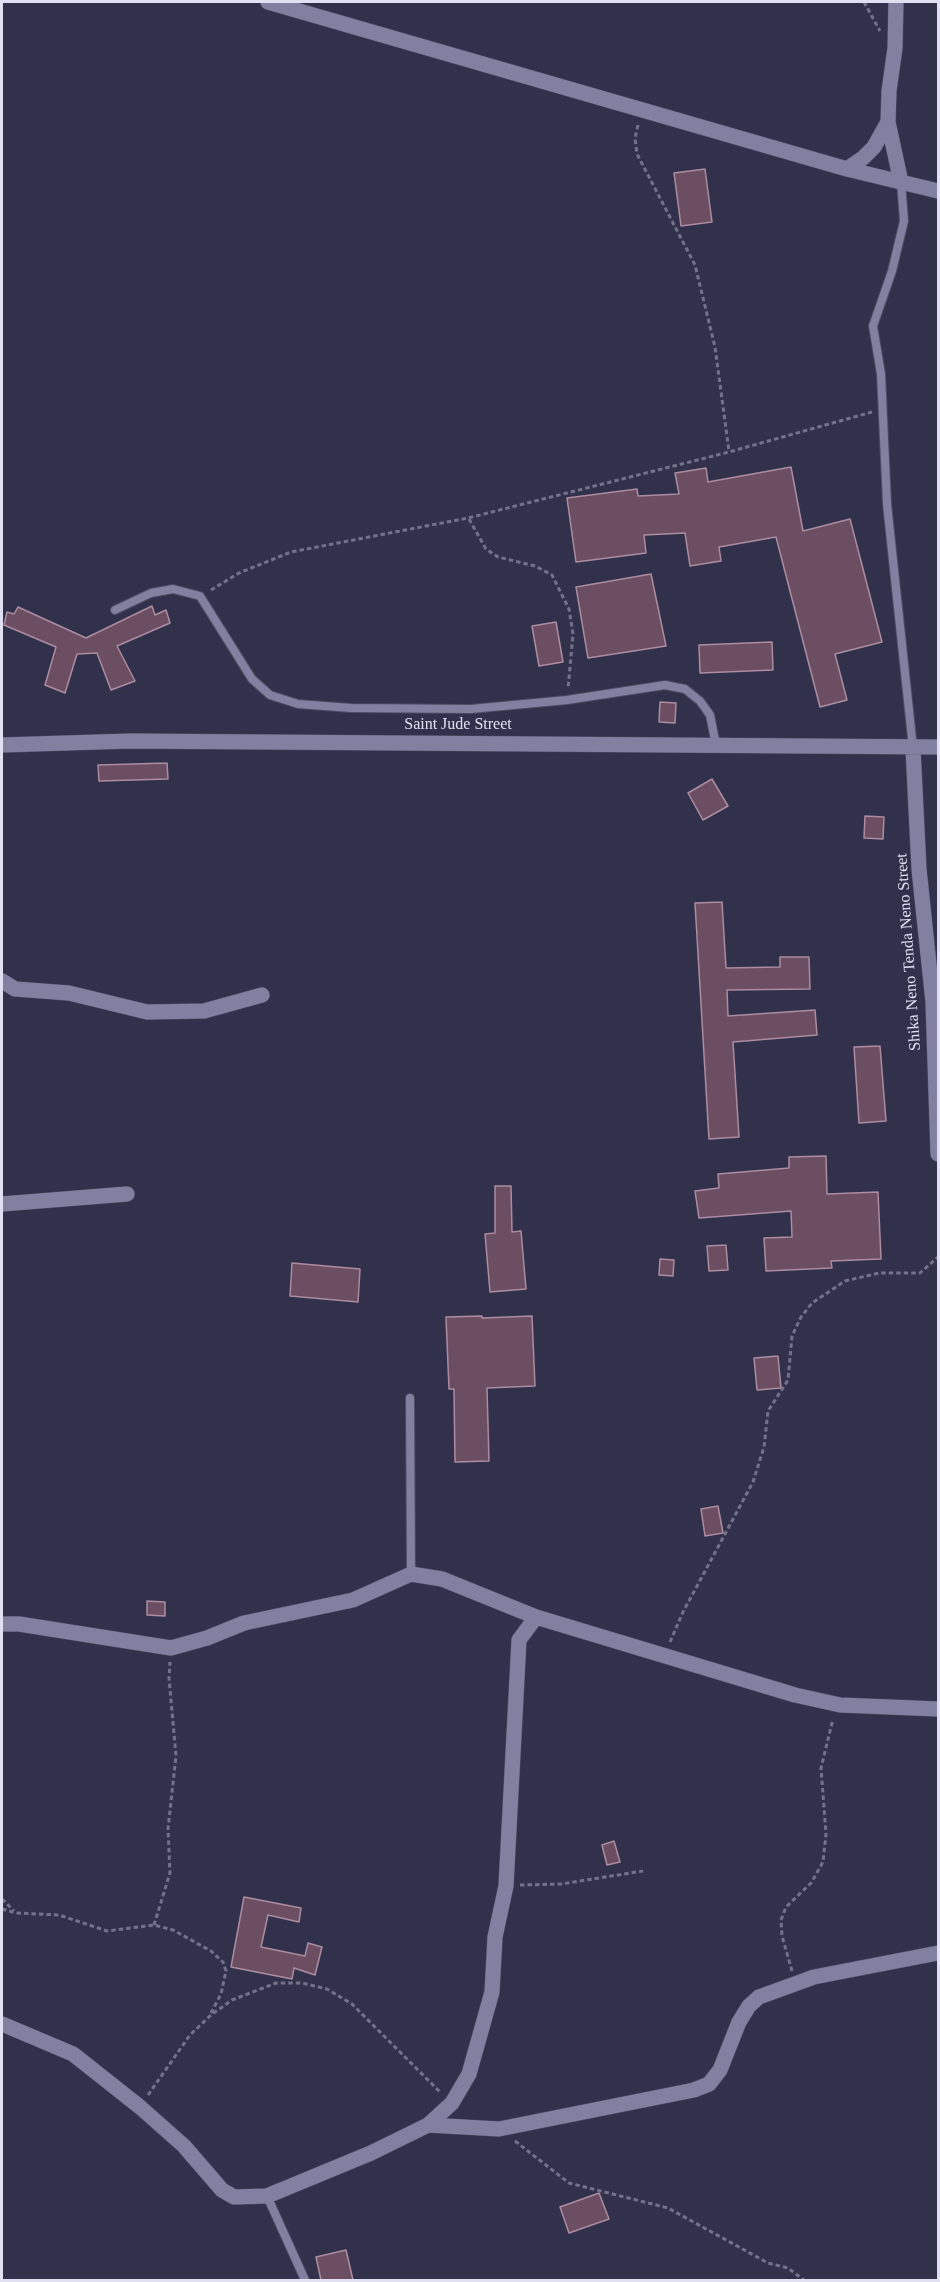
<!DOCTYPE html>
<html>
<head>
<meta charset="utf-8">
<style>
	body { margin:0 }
	#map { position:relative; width:940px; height:2282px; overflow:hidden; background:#32314c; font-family:"Times New Roman",serif }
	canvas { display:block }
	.frame { position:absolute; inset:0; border:3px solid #e0e0f2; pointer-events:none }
</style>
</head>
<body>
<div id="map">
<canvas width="940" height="2282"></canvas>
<div class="frame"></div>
</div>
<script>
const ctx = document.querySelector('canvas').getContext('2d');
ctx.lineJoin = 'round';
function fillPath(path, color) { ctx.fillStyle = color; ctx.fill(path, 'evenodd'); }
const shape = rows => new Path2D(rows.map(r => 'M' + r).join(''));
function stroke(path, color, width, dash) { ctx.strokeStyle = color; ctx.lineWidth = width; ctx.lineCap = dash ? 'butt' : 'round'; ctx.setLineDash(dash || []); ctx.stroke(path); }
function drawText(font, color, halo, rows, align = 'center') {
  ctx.font = font + ' "Times New Roman",serif'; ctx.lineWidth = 4.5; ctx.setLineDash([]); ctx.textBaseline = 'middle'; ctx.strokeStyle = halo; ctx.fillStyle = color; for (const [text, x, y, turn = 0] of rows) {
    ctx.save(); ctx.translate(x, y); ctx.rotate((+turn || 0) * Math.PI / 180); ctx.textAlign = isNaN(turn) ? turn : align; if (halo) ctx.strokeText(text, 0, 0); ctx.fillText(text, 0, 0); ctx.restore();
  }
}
const building = shape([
	[705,169,712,222,681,226,674,173,705,169],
	[791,467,803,531,850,519,882,642,835,654,847,700,820,707,776,537,719,547,721,561,690,566,685,533,644,535,646,553,576,562,567,498,637,489,638,496,679,494,675,473,706,468,708,482,791,467],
	[651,574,666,646,588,658,576,587,651,574],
	[152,606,155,615,166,610,170,623,117,646,135,681,111,690,97,653,77,654,65,693,45,685,56,647,4,625,7,612,14,614,18,607,86,638,152,606],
	[556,622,563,662,539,666,532,626,556,622],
	[772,642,773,670,700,673,699,645,772,642],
	[660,702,676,703,675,723,659,722,660,702],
	[167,763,168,779,99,781,98,765,167,763],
	[712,779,728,806,703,820,688,793,712,779],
	[865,816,884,817,883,839,864,838,865,816],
	[722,902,726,968,780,967,780,957,809,957,810,989,727,990,728,1016,815,1010,817,1035,733,1042,739,1137,709,1139,695,903,722,902],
	[880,1046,886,1121,859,1123,854,1047,880,1046],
	[826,1156,827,1194,878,1192,881,1259,831,1261,832,1268,766,1271,764,1238,792,1237,791,1211,699,1218,695,1191,719,1188,718,1174,789,1168,789,1157,826,1156],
	[495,1186,511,1186,512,1232,521,1231,526,1289,490,1292,485,1234,495,1233,495,1186],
	[726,1245,728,1270,709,1271,707,1246,726,1245],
	[660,1259,674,1260,673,1276,659,1275,660,1259],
	[292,1263,360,1269,358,1302,290,1296,292,1263],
	[482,1316,482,1318,532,1316,535,1386,487,1388,489,1461,455,1462,454,1389,449,1389,446,1317,482,1316],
	[778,1356,781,1388,757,1390,754,1358,778,1356],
	[718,1506,723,1533,705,1536,701,1509,718,1506],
	[147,1601,165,1602,165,1616,147,1615,147,1601],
	[614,1841,620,1862,607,1865,602,1845,614,1841],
	[244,1897,301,1908,299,1922,268,1915,261,1947,305,1956,308,1943,322,1947,315,1975,294,1968,292,1979,231,1967,244,1897],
	[599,2193,609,2219,569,2233,560,2207,599,2193],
	[346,2250,353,2280,321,2280,316,2257,346,2250]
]);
fillPath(building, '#6c4e62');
stroke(building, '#ac8ca1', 1.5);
const lane = shape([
	[901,182,904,221,892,271,873,326,881,374,887,504,913,748],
	[115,610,151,593,173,589,200,596,252,679,270,695,298,704,351,708,471,709,567,700,665,685,685,689,700,701,710,715,716,745],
	[410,1398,411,1574],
	[267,2196,305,2280]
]);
const street = shape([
	[268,2,847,169,938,191],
	[896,2,895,48,889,91,888,122,901,182],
	[847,169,863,158,874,147,888,122],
	[2,745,130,741,938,747],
	[913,749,919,869,933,1002,938,1154],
	[2,981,15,989,69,993,147,1012,204,1011,262,995],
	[2,1204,127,1194],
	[2,1624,19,1624,171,1648,207,1638,244,1623,353,1600,411,1574,442,1579,536,1617,795,1695,840,1705,938,1709],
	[2,2024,73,2054,140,2107,184,2146,222,2190,234,2197,267,2196,371,2153,428,2125,499,2129,694,2090,709,2084,720,2070,739,2022,749,2006,759,1997,814,1977,938,1953],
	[428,2125,452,2103,469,2074,492,1992,495,1937,506,1886,519,1640,536,1617]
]);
stroke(lane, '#4d4c63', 10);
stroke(street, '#4d4c63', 16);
stroke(shape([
	[864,2,880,31],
	[638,125,635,138,637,154,695,265,715,347,729,451],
	[469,519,486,549,498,557,535,566,552,575,569,609,573,634,568,689],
	[211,590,239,573,291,552,468,518,729,452,872,412],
	[670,1642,683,1612,753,1482,764,1447,768,1411,788,1380,792,1336,801,1317,812,1303,845,1281,879,1273,920,1273,938,1257],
	[520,1885,561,1884,643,1871],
	[2,1899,14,1911],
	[2,1909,16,1913,59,1915,107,1931,154,1925,173,1930,211,1951,223,1962,226,1971,221,1994,211,2013],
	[154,1925,170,1873,168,1829,176,1756,169,1678,170,1662],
	[792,1971,782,1936,781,1920,786,1907,811,1883,823,1862,826,1834,821,1768,833,1719],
	[148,2095,190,2035,211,2015,232,2000,276,1983,302,1983,327,1989,352,2004,440,2092],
	[515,2141,569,2183,668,2208,768,2263,788,2268,804,2280]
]), '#73728a', 3, [4.5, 3]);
stroke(lane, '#8180a1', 8);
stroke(street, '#8180a1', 15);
drawText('16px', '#e0e0f2', '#32314c', [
	["Saint Jude Street",458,725],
	["Shika Neno Tenda Neno Street",909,952,-94]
]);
</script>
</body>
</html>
